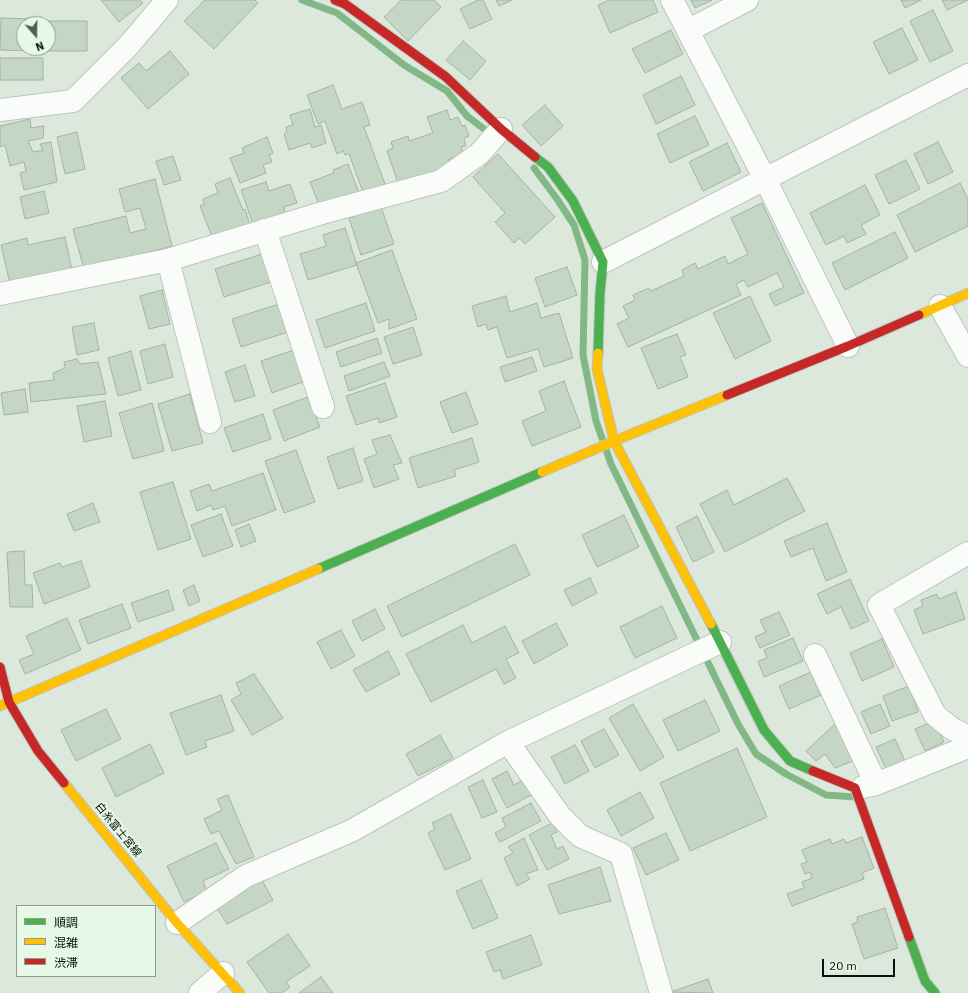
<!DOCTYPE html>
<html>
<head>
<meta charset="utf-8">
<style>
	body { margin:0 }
	#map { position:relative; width:968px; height:993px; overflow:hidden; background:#dde8dd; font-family:"IBM Plex Sans","Noto Sans JP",sans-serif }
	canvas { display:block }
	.legend { position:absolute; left:16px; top:905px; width:140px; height:72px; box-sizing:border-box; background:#e6f9e6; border:1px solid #8e9d8e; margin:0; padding:5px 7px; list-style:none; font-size:12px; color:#0b120b }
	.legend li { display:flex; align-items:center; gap:8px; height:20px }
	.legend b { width:20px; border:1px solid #8e9d8e }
	.north { position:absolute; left:16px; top:16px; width:40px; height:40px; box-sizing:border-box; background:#e6f9e6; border:1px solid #8e9d8e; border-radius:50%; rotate:160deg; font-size:11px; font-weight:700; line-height:16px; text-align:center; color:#0b120b }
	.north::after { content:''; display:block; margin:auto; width:14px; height:18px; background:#545d54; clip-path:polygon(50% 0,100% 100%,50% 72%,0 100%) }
	.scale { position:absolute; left:822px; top:959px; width:73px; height:18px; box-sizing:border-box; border:2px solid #0b120b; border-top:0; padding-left:5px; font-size:12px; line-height:14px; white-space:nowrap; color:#0b120b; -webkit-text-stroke:3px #e6f9e6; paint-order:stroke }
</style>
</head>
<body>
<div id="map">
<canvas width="968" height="993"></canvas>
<ul class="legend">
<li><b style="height:5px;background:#4caf50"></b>順調</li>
<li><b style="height:5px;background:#ffc107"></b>混雑</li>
<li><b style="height:5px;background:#c62828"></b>渋滞</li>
</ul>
<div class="north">N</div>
<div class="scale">20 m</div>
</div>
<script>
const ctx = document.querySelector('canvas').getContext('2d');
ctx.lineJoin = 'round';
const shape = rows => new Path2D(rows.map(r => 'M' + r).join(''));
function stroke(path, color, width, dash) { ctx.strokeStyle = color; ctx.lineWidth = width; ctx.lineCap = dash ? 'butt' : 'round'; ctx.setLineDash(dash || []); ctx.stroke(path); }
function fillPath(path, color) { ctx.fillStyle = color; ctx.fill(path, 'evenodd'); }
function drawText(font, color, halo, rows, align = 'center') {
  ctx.font = font + ' "IBM Plex Sans","Noto Sans JP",sans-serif'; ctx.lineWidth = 4; ctx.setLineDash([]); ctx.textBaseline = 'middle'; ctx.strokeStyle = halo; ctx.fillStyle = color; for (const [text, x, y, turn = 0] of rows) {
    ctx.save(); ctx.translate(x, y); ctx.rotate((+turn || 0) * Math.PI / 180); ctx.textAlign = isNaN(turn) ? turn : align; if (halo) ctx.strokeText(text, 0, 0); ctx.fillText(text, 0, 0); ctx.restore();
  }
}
stroke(shape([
	[302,0,337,13,404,65,447,91,467,116,492,135],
	[534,168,557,199,574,225,585,260,583,355,596,421,611,464,738,724,756,754,786,774,826,795,855,797]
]), '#82b885', 7);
const building = shape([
	[101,0,140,0,143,3,119,22,101,0],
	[205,0,255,0,258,3,214,49,184,21,205,0],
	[401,0,434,0,441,7,408,41,384,17,401,0],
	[478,0,483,0,492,19,470,29,460,9,478,0],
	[496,0,512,0,499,6,496,0],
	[609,0,653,0,658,12,610,33,598,5,609,0],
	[691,0,712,0,695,8,691,0],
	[901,0,921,0,905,8,901,0],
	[942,0,968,0,947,10,942,0],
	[933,10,953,51,930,62,910,21,933,10],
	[1,18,32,19,32,24,24,24,24,48,31,48,31,51,0,50,1,18],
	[35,21,87,21,87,51,35,51,35,48,48,48,48,24,35,24,35,21],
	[902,28,918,60,889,74,873,42,902,28],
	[671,30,683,54,645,73,632,49,671,30],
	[463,41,486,61,470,80,446,60,463,41],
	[170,51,189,74,148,109,121,78,139,63,146,71,170,51],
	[0,58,43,58,43,80,0,80,0,58],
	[681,76,695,105,656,124,643,95,681,76],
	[333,85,342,109,362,102,370,125,364,127,385,184,363,192,349,154,345,155,343,151,337,154,325,121,318,124,307,95,333,85],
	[545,105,563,126,541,146,522,125,545,105],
	[310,109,315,127,321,125,326,143,312,148,310,143,289,150,284,134,287,132,286,127,293,125,290,115,310,109],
	[447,110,450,120,458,117,462,126,465,125,469,136,464,138,466,146,461,147,463,154,448,160,450,168,399,186,387,151,393,148,391,142,408,136,409,141,433,133,427,117,447,110],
	[695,116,709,145,670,163,657,134,695,116],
	[30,119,31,128,44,126,43,138,28,141,33,152,43,150,40,144,51,142,57,182,24,190,20,173,26,171,24,162,10,166,5,145,0,147,0,126,30,119],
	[77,132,85,169,65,174,57,137,77,132],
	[267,137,273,153,269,155,272,162,263,165,266,173,240,183,230,158,244,153,242,148,267,137],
	[938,142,953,172,928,184,914,154,938,142],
	[727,143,741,172,703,191,689,162,727,143],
	[498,154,555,217,525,244,519,238,514,243,495,222,505,213,473,177,498,154],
	[173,156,181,180,164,185,156,161,173,156],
	[906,160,920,189,889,204,875,175,906,160],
	[348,164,359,193,320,207,310,182,334,173,333,170,348,164],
	[230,178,243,210,245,209,250,225,213,239,200,206,204,204,203,199,218,193,215,184,230,178],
	[155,179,172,246,84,269,73,229,126,216,130,233,146,229,140,208,125,212,119,189,155,179],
	[266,182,269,191,290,184,297,203,284,207,285,212,253,224,241,190,266,182],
	[960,183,968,199,968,226,915,252,897,215,960,183],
	[865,185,880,215,861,225,866,234,847,243,844,236,826,245,810,213,865,185],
	[44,191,49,213,25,219,20,197,44,191],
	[762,203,804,293,775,306,769,294,784,287,777,273,748,287,744,280,736,284,741,295,628,347,617,324,629,318,623,306,635,300,633,295,649,288,651,291,684,276,682,270,695,263,698,269,725,256,728,264,748,254,731,218,762,203],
	[381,207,394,244,361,255,349,218,381,207],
	[345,228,357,265,308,280,300,254,326,246,323,235,345,228],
	[895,232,908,258,845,290,832,263,895,232],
	[65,237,72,270,10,284,1,245,27,238,28,245,65,237],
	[392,250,417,319,389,329,389,319,378,323,356,263,392,250],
	[265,253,274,281,224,297,215,269,265,253],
	[567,267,577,295,545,307,535,278,567,267],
	[162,290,170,324,149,329,140,296,162,290],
	[506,296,510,312,537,303,541,318,559,313,573,358,544,367,538,349,507,358,497,327,488,330,486,324,478,327,472,306,506,296],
	[750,296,771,341,735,359,713,313,750,296],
	[282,303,291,331,241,347,232,319,282,303],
	[366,303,375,331,325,348,316,320,366,303],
	[94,323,99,350,77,355,72,327,94,323],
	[413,327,422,355,393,364,384,337,413,327],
	[677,334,686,355,680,357,688,377,658,389,641,348,677,334],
	[377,338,382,353,341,367,336,352,377,338],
	[165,344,173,377,148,384,140,351,165,344],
	[297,349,308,380,272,393,261,361,297,349],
	[131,351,141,390,118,396,108,358,131,351],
	[532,357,537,371,505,382,500,367,532,357],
	[77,359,80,364,98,362,106,394,31,402,29,383,54,380,53,373,65,368,64,362,77,359],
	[384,362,390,376,349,391,344,376,384,362],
	[245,365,255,396,235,402,225,372,245,365],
	[564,381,581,427,532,446,522,421,546,411,539,391,564,381],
	[385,383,397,417,379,423,378,418,356,425,346,396,385,383],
	[25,389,28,412,4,415,1,393,25,389],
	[466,392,478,424,452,433,440,402,466,392],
	[190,394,203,443,172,451,158,404,190,394],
	[308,397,320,427,284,441,273,410,308,397],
	[105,401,112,436,84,442,77,406,105,401],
	[152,403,164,451,133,459,119,413,152,403],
	[263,414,271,439,233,452,224,428,263,414],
	[390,435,402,463,393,465,399,479,374,488,364,459,377,454,372,440,390,435],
	[472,438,479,462,454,470,456,476,418,488,409,458,472,438],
	[353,448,363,481,338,489,327,457,353,448],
	[296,450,315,502,284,513,265,461,296,450],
	[263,473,276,510,232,526,225,506,213,510,211,505,197,511,190,491,209,484,212,491,263,473],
	[787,478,805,511,725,552,700,504,727,490,734,505,787,478],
	[173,482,191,539,158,550,140,492,173,482],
	[93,503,100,522,74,531,67,514,93,503],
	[221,514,233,546,203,557,191,525,221,514],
	[624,515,639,547,597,567,582,535,624,515],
	[697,516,714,552,693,562,676,527,697,516],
	[827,523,847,572,826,581,813,548,791,557,784,541,827,523],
	[249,524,256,541,241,547,235,530,249,524],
	[515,544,530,575,402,637,387,606,515,544],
	[24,551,25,585,32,585,33,607,10,607,7,552,24,551],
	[81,561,90,587,44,604,33,573,60,563,62,567,81,561],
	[590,578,597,593,572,606,564,590,590,578],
	[850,579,869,621,851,629,841,607,827,614,817,594,850,579],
	[194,585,200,601,189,606,183,590,194,585],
	[168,590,174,610,138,622,131,603,168,590],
	[956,592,965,619,923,634,914,610,923,606,921,600,937,594,939,599,956,592],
	[122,604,131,628,88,644,79,620,122,604],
	[662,606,677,638,635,658,620,627,662,606],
	[375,609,385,629,362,641,352,621,375,609],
	[779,612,790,635,760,648,755,637,766,632,760,620,779,612],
	[67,618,81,650,25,674,19,660,34,654,26,636,67,618],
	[556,623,568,645,534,664,522,641,556,623],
	[463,625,472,643,505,626,519,653,506,659,516,678,504,684,496,669,431,702,406,654,463,625],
	[341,630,355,656,331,669,317,642,341,630],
	[793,638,803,661,764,677,758,661,767,658,764,650,793,638],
	[882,639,894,667,862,681,850,653,882,639],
	[388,651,400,674,366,692,353,670,388,651],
	[811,672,821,695,789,709,779,686,811,672],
	[254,674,283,718,252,735,231,700,241,694,236,683,254,674],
	[909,686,918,712,892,721,883,696,909,686],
	[221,695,234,731,205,741,207,747,186,755,170,713,221,695],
	[705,700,720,731,678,751,663,720,705,700],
	[633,704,664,757,640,771,609,718,633,704],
	[880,704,890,726,871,734,861,712,880,704],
	[106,709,121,739,76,761,61,730,106,709],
	[934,721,944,742,925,751,915,729,934,721],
	[835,724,853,761,835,768,825,754,816,761,806,751,835,724],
	[604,729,619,755,595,768,581,741,604,729],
	[440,735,453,758,418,776,406,754,440,735],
	[895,739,905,761,886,769,876,747,895,739],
	[150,744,164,773,116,797,102,768,150,744],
	[575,745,589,771,565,784,551,757,575,745],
	[737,748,767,817,690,851,660,783,737,748],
	[507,771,514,785,525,779,533,794,507,808,492,779,507,771],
	[483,780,497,812,482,818,468,787,483,780],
	[640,792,654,818,621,836,607,810,640,792],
	[228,795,254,857,236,864,219,831,211,834,204,819,222,810,217,799,228,795],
	[531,803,541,821,500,842,495,833,506,827,502,818,531,803],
	[451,814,471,859,445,870,428,833,435,829,432,823,451,814],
	[552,823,557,832,551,835,557,849,563,846,569,859,547,870,529,835,552,823],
	[666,833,679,860,646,875,633,848,666,833],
	[862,837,874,868,862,873,864,879,792,906,787,894,804,888,802,882,812,878,810,872,805,874,801,864,807,862,802,850,830,839,832,844,844,839,846,843,862,837],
	[524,838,538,870,526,874,530,879,517,886,504,858,513,853,508,847,524,838],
	[216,843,229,869,203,881,207,891,184,902,167,866,216,843],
	[600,867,611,901,559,914,548,885,600,867],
	[262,880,273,900,227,924,215,905,262,880],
	[481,880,498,918,473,929,456,891,481,880],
	[885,908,898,948,864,959,852,924,858,922,857,917,885,908],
	[288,934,310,966,286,982,290,987,282,993,269,993,247,962,288,934],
	[531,935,542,965,503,979,500,970,494,972,486,952,531,935],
	[321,977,333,993,299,993,321,977],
	[708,979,713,993,671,992,708,979]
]);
fillPath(building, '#c4d7c4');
stroke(building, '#a8b0a8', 1);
const street = shape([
	[672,0,765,179,848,346],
	[689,30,747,0],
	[0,110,73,101,129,45,167,0],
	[265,230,323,407],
	[168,260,210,422],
	[603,262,968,75],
	[0,294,168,260,322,213,441,181,479,154,501,129],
	[940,306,968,356],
	[968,553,879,605,935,715,951,728,968,737],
	[815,655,876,784],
	[508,742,560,816,580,836,621,854,661,993],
	[863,787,876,784,968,747],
	[177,923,246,876,351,831,508,742,720,642],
	[200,993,223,973]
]);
const fast = shape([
	[535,157,548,167,573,201,603,262,600,293,598,353],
	[318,569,542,472],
	[711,624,764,730,790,761,813,771],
	[909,937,925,981,935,993]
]);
const slow = shape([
	[919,315,968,293],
	[598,353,597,369,614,441,711,624],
	[542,472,614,441,727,395],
	[0,706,318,569],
	[64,783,177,923,240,993]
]);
const jam = shape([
	[335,0,345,4,446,77,501,129,535,157],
	[727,395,848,346,919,315],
	[0,667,9,702,38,751,64,783],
	[813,771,855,788,909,937]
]);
stroke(street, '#bdc5bd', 24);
stroke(fast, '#bdc5bd', 11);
stroke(slow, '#bdc5bd', 11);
stroke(jam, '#bdc5bd', 11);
stroke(street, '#fafcfa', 22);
stroke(fast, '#4caf50', 9);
stroke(slow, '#ffc107', 9);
stroke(jam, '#c62828', 9);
drawText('11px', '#0b120b', '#e6f9e6', [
	["白糸富士宮線",118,830,51]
]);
</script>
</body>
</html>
